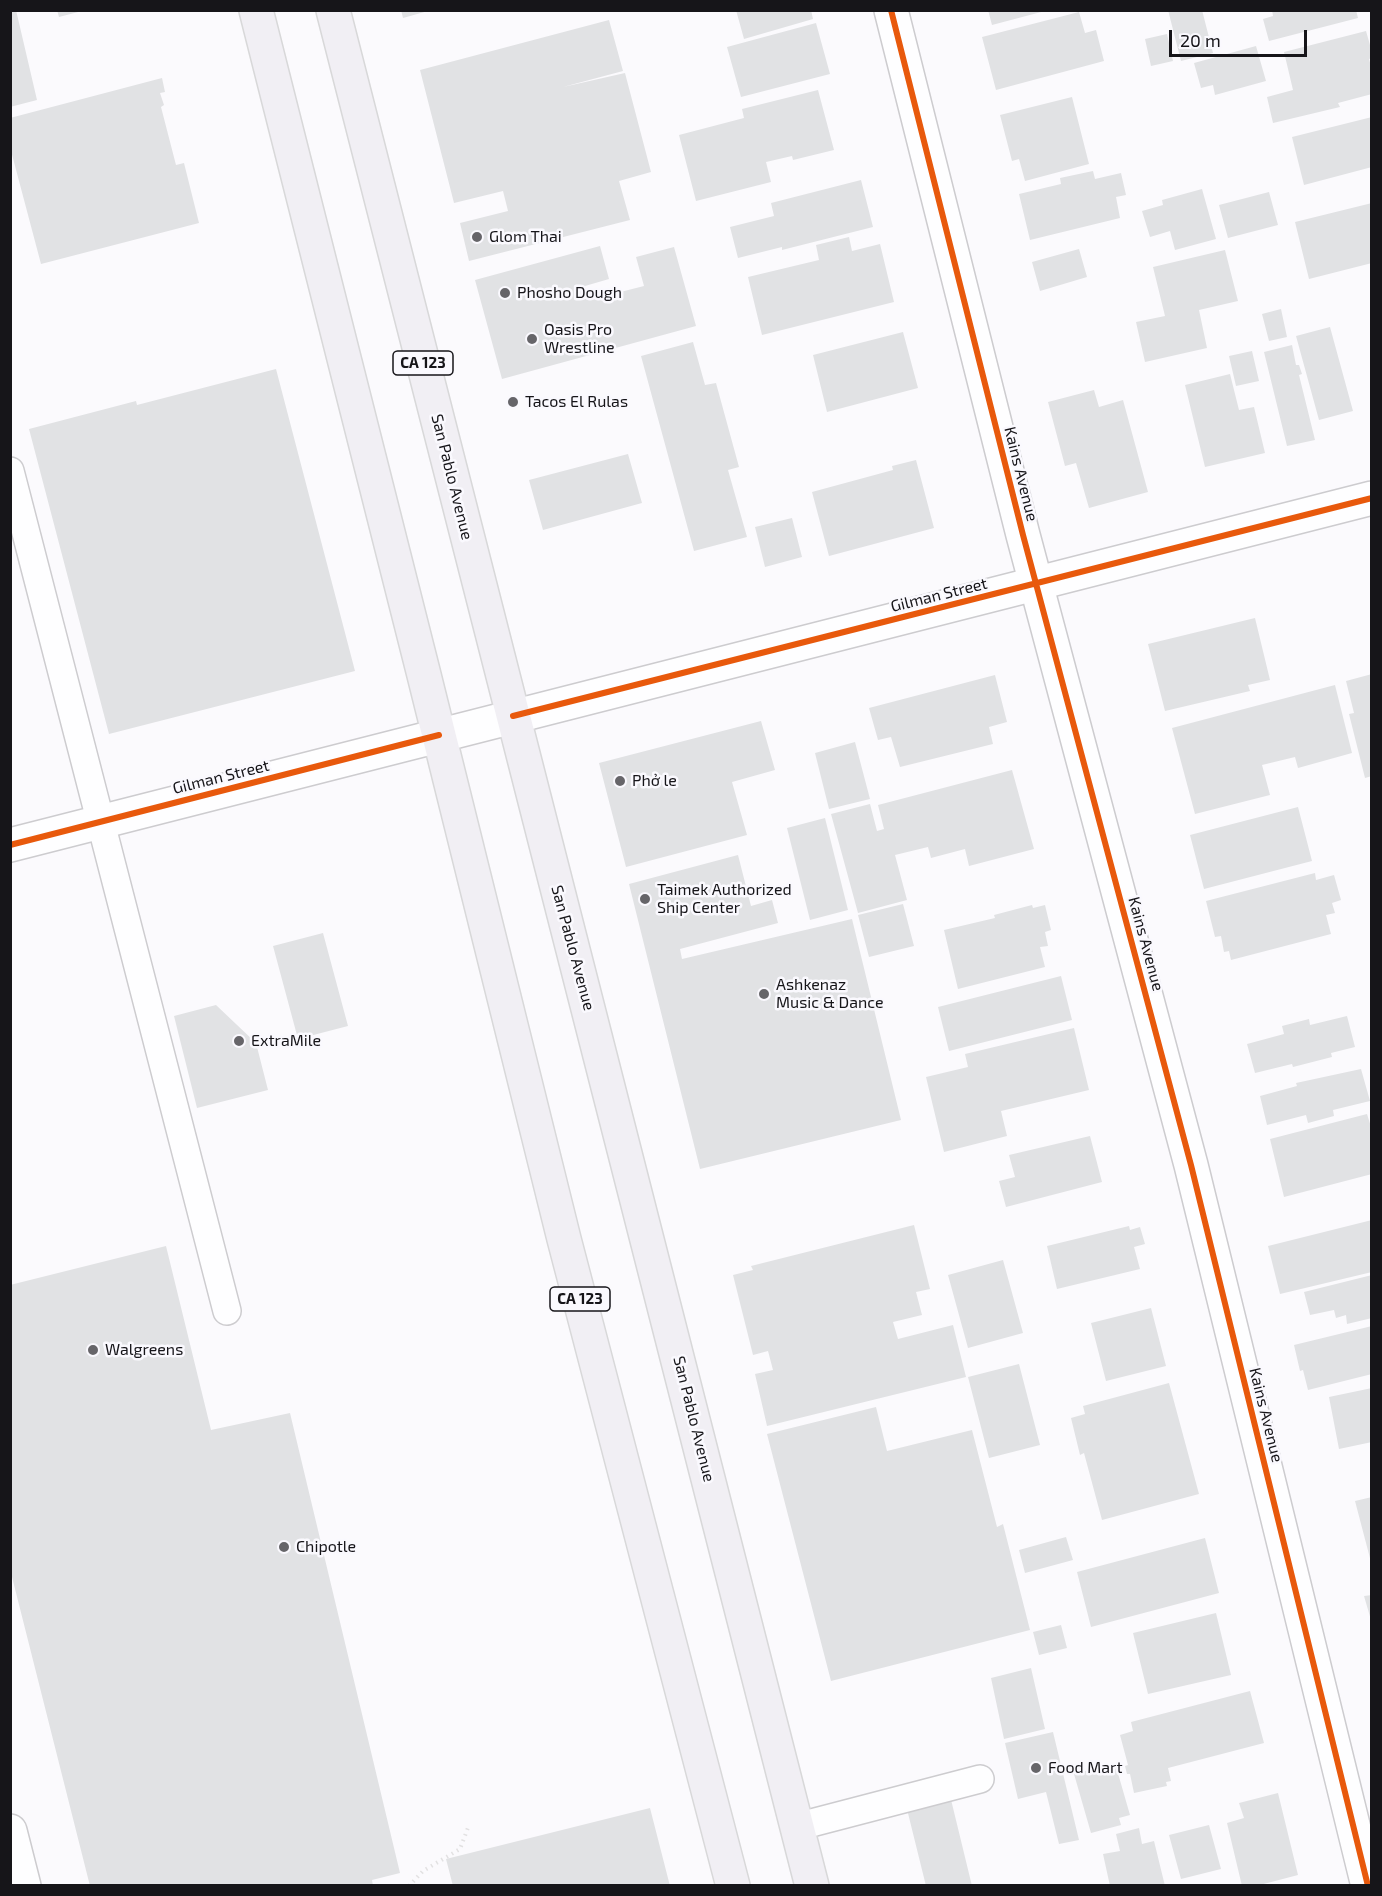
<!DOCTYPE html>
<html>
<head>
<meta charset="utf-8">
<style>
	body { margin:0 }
	#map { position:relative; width:1382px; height:1896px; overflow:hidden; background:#fbfafd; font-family:"Exo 2",sans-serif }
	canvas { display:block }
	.frame { position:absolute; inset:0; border:12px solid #161519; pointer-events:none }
	.scale { position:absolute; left:1169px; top:30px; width:138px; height:27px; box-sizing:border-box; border:3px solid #161519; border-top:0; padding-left:8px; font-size:18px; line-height:21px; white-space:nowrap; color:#161519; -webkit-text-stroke:4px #faf9fe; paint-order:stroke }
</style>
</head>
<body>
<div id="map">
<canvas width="1382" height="1896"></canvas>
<div class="frame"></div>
<div class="scale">20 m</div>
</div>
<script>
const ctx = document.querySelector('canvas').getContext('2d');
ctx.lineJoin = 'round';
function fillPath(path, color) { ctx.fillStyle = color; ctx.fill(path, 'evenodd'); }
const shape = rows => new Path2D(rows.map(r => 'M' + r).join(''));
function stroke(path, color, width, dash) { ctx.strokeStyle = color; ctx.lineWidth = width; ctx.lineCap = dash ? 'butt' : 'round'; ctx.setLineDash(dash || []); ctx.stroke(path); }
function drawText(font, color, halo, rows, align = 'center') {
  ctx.font = font + ' "Exo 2",sans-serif'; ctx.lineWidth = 5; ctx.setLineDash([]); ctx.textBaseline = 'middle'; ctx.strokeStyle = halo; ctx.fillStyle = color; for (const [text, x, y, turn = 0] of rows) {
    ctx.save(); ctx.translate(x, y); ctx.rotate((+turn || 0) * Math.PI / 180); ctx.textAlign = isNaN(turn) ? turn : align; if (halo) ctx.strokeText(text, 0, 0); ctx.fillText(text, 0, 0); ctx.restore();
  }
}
fillPath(shape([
	[10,10,16,10,37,100,10,107],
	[57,10,82,10,82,11,59,17],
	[401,10,428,10,428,11,403,18],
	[736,10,811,10,813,19,744,39],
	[988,10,1045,10,1045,11,992,25],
	[1168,10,1202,10,1213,53,1181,61],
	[1272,10,1356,10,1358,18,1269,41,1263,19,1273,16],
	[1079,12,1085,33,1096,30,1104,61,996,90,982,37],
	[609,20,623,71,563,87,625,73,651,172,619,181,630,220,469,261,460,223,508,211,503,191,454,203,420,70],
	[816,23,830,74,741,97,727,47],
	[1366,31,1372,52,1372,58,1369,59,1372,70,1372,94,1338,103,1340,107,1273,123,1267,97,1293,90,1284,52],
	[1167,34,1173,61,1151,66,1145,39],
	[1256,46,1266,81,1215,95,1213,85,1201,88,1194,63],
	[162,78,165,92,160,93,164,105,161,107,176,165,184,163,199,223,41,264,10,147,10,118],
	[818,90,834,150,793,160,792,156,766,162,771,182,696,201,679,135,744,118,742,109],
	[1072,97,1089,164,1025,181,1019,159,1012,161,1000,115],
	[1372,117,1372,167,1304,185,1292,137],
	[1093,171,1095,179,1121,173,1126,195,1116,197,1120,218,1030,240,1019,194,1061,184,1060,178],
	[861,180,873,227,782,250,782,247,738,258,730,227,774,216,771,203],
	[1202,189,1216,239,1175,250,1170,231,1150,237,1142,211,1163,205,1162,200],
	[1269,192,1278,225,1228,238,1219,205],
	[1372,203,1372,263,1309,279,1295,222],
	[849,237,852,251,880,244,894,302,762,335,748,277,819,260,816,245],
	[600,246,609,279,585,286,589,300,644,286,636,257,674,247,696,326,502,379,475,280],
	[1079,249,1087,277,1040,291,1032,262],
	[1225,250,1238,301,1199,310,1207,348,1145,362,1136,322,1165,316,1153,267],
	[1281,309,1287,337,1269,341,1262,314],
	[1330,327,1353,411,1319,420,1296,336],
	[903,332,918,388,827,412,813,355],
	[693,342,705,385,716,383,739,467,728,470,747,537,694,551,641,356],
	[1292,345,1296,365,1299,365,1302,374,1299,375,1315,440,1287,446,1264,352],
	[1252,351,1259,381,1236,386,1229,356],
	[276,369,355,671,109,734,29,429,136,401,137,405],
	[1230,374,1239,410,1254,407,1265,453,1205,467,1185,385],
	[1094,390,1099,407,1123,400,1148,492,1089,508,1076,463,1065,466,1048,402],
	[628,454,642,503,543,530,529,480],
	[916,460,934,528,829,556,812,492,893,470,892,466],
	[792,518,802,557,765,567,755,527],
	[1255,618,1270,680,1248,685,1250,691,1165,711,1148,644],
	[1372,674,1372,776,1365,778,1349,714,1354,713,1346,681],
	[995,675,1007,722,989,727,993,744,900,767,891,737,878,740,869,708],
	[1335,685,1352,753,1298,768,1295,757,1262,765,1270,795,1195,814,1172,728],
	[761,721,775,770,732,782,747,835,626,867,599,763],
	[855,742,870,799,829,809,815,753],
	[1012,770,1034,849,969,866,965,849,931,858,928,847,895,855,907,900,858,913,831,814,870,804,877,831,884,829,878,805],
	[1298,807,1312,861,1204,889,1190,835],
	[825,818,848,910,810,920,787,828],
	[738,855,751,906,772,900,778,923,680,949,682,959,852,919,901,1120,700,1169,629,884],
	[1315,873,1316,880,1334,875,1341,900,1332,903,1335,913,1326,915,1331,934,1231,960,1229,951,1224,952,1221,936,1215,937,1206,901],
	[903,904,914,946,869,957,858,915],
	[1032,905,1033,908,1045,905,1051,930,1045,932,1048,946,1040,947,1045,967,958,989,944,930,995,918,994,915],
	[323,933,348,1026,298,1039,273,946],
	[1061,976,1072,1020,949,1051,938,1007],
	[216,1005,256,1043,268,1090,197,1108,174,1016],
	[1347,1016,1355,1047,1331,1053,1332,1057,1293,1067,1292,1064,1255,1073,1247,1044,1284,1034,1282,1026,1309,1019,1310,1025],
	[1074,1028,1089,1090,1001,1111,1007,1136,944,1152,926,1077,968,1067,965,1054],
	[1361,1069,1370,1101,1333,1110,1334,1116,1308,1123,1306,1115,1267,1125,1260,1096,1297,1086,1296,1083],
	[1367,1114,1372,1130,1372,1174,1284,1197,1270,1139],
	[1090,1136,1102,1182,1006,1207,999,1181,1015,1177,1009,1155],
	[1372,1220,1372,1272,1280,1294,1268,1246],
	[914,1225,930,1289,916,1292,922,1315,893,1322,898,1339,953,1325,966,1377,767,1426,755,1374,773,1370,768,1351,753,1355,733,1275,753,1270,751,1266],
	[1129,1226,1130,1230,1140,1227,1145,1244,1134,1247,1140,1269,1057,1289,1047,1246],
	[166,1246,211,1430,290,1413,400,1873,372,1880,373,1886,90,1886,10,1569,10,1285],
	[1003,1260,1023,1333,968,1348,948,1275],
	[1372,1275,1372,1318,1347,1324,1346,1315,1336,1318,1334,1310,1310,1315,1304,1292],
	[1151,1308,1166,1366,1106,1381,1091,1323],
	[1372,1326,1372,1374,1308,1390,1303,1370,1300,1371,1294,1345],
	[1019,1364,1040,1445,989,1458,968,1377],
	[1169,1383,1199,1494,1102,1520,1084,1453,1080,1455,1071,1418,1085,1414,1083,1406],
	[1372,1388,1372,1442,1339,1449,1329,1397],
	[876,1407,887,1451,972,1430,997,1527,1003,1524,1030,1630,831,1681,767,1434],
	[1372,1497,1372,1562,1371,1562,1355,1501],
	[1066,1537,1073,1560,1025,1573,1019,1550],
	[1205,1538,1219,1593,1091,1627,1077,1572],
	[1372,1595,1372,1620,1371,1620,1364,1596],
	[1216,1613,1231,1675,1148,1694,1133,1633],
	[1061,1625,1067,1648,1039,1655,1033,1632],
	[1031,1668,1045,1729,1004,1739,991,1678],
	[1250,1691,1264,1743,1168,1768,1171,1781,1166,1782,1167,1786,1134,1793,1130,1774,1127,1774,1125,1766,1128,1765,1120,1735,1133,1731,1131,1722],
	[1053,1732,1079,1840,1059,1844,1046,1792,1018,1799,1005,1743],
	[1115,1763,1130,1815,1119,1818,1121,1825,1091,1833,1074,1774],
	[946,1779,972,1886,926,1886,902,1789],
	[1278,1793,1298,1875,1256,1886,1242,1886,1227,1823,1244,1818,1239,1803],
	[650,1808,670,1886,453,1886,446,1859],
	[1209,1825,1221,1869,1181,1879,1169,1835],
	[1139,1828,1142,1844,1154,1841,1165,1886,1110,1886,1103,1854,1120,1851,1116,1834]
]), '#e1e2e4');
const lane = shape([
	[10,471,227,1311],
	[796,1827,980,1779]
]);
const street = shape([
	[891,10,1023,535,1191,1165,1368,1886],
	[10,1831,24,1886]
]);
const secondary = shape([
	[10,845,1372,498]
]);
const primary = shape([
	[256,10,424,675,564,1239,733,1886],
	[333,10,812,1886]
]);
stroke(lane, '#cdcccf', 30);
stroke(street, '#cdcccf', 36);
stroke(secondary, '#cdcccf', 36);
stroke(primary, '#d8d8d9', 36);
stroke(shape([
	[409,1886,423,1871,460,1849,469,1825]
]), '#e2e1e2', 4, [1.5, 4.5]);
stroke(lane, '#fefeff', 27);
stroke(street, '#fefeff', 33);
stroke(secondary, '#fefeff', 33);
stroke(primary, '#f1eff4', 33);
stroke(shape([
	[891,10,1023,535,1191,1165,1368,1886],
	[513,716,1372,498],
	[10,845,439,735]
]), '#e8590c', 6);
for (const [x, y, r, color] of [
	[477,237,6,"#666569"],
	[505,293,6,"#666569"],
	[532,339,6,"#666569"],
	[513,402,6,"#666569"],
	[620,781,6,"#666569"],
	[645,899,6,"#666569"],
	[764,994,6,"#666569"],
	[239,1041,6,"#666569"],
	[93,1350,6,"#666569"],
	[284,1547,6,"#666569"],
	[1036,1768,6,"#666569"]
]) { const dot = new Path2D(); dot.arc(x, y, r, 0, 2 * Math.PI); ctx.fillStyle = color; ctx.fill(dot); stroke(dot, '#faf9fe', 2); }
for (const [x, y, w] of [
	[423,363,60],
	[580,1299,60]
]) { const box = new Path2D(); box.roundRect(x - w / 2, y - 12, w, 24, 4.5); ctx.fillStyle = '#faf9fe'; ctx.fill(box); stroke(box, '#161519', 1.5); }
drawText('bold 15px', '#161519', null, [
	["CA 123",423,363],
	["CA 123",580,1299]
]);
drawText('16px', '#161519', '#faf9fe', [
	["Glom Thai",489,237],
	["Phosho Dough",517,293],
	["Oasis Pro",544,330],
	["Wrestline",544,348],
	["Tacos El Rulas",525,402],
	["Phở le",632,781],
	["Taimek Authorized",657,890],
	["Ship Center",657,908],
	["Ashkenaz",776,985],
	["Music & Dance",776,1003],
	["ExtraMile",251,1041],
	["Walgreens",105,1350],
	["Chipotle",296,1547],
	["Food Mart",1048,1768]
], 'left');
drawText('16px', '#161519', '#faf9fe', [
	["Kains Avenue",1021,474,76],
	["San Pablo Avenue",452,477,76],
	["Gilman Street",939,595,-14],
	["Gilman Street",221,777,-14],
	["Kains Avenue",1146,944,75],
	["San Pablo Avenue",573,948,75],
	["Kains Avenue",1266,1415,76],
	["San Pablo Avenue",694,1419,76]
]);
</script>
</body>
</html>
